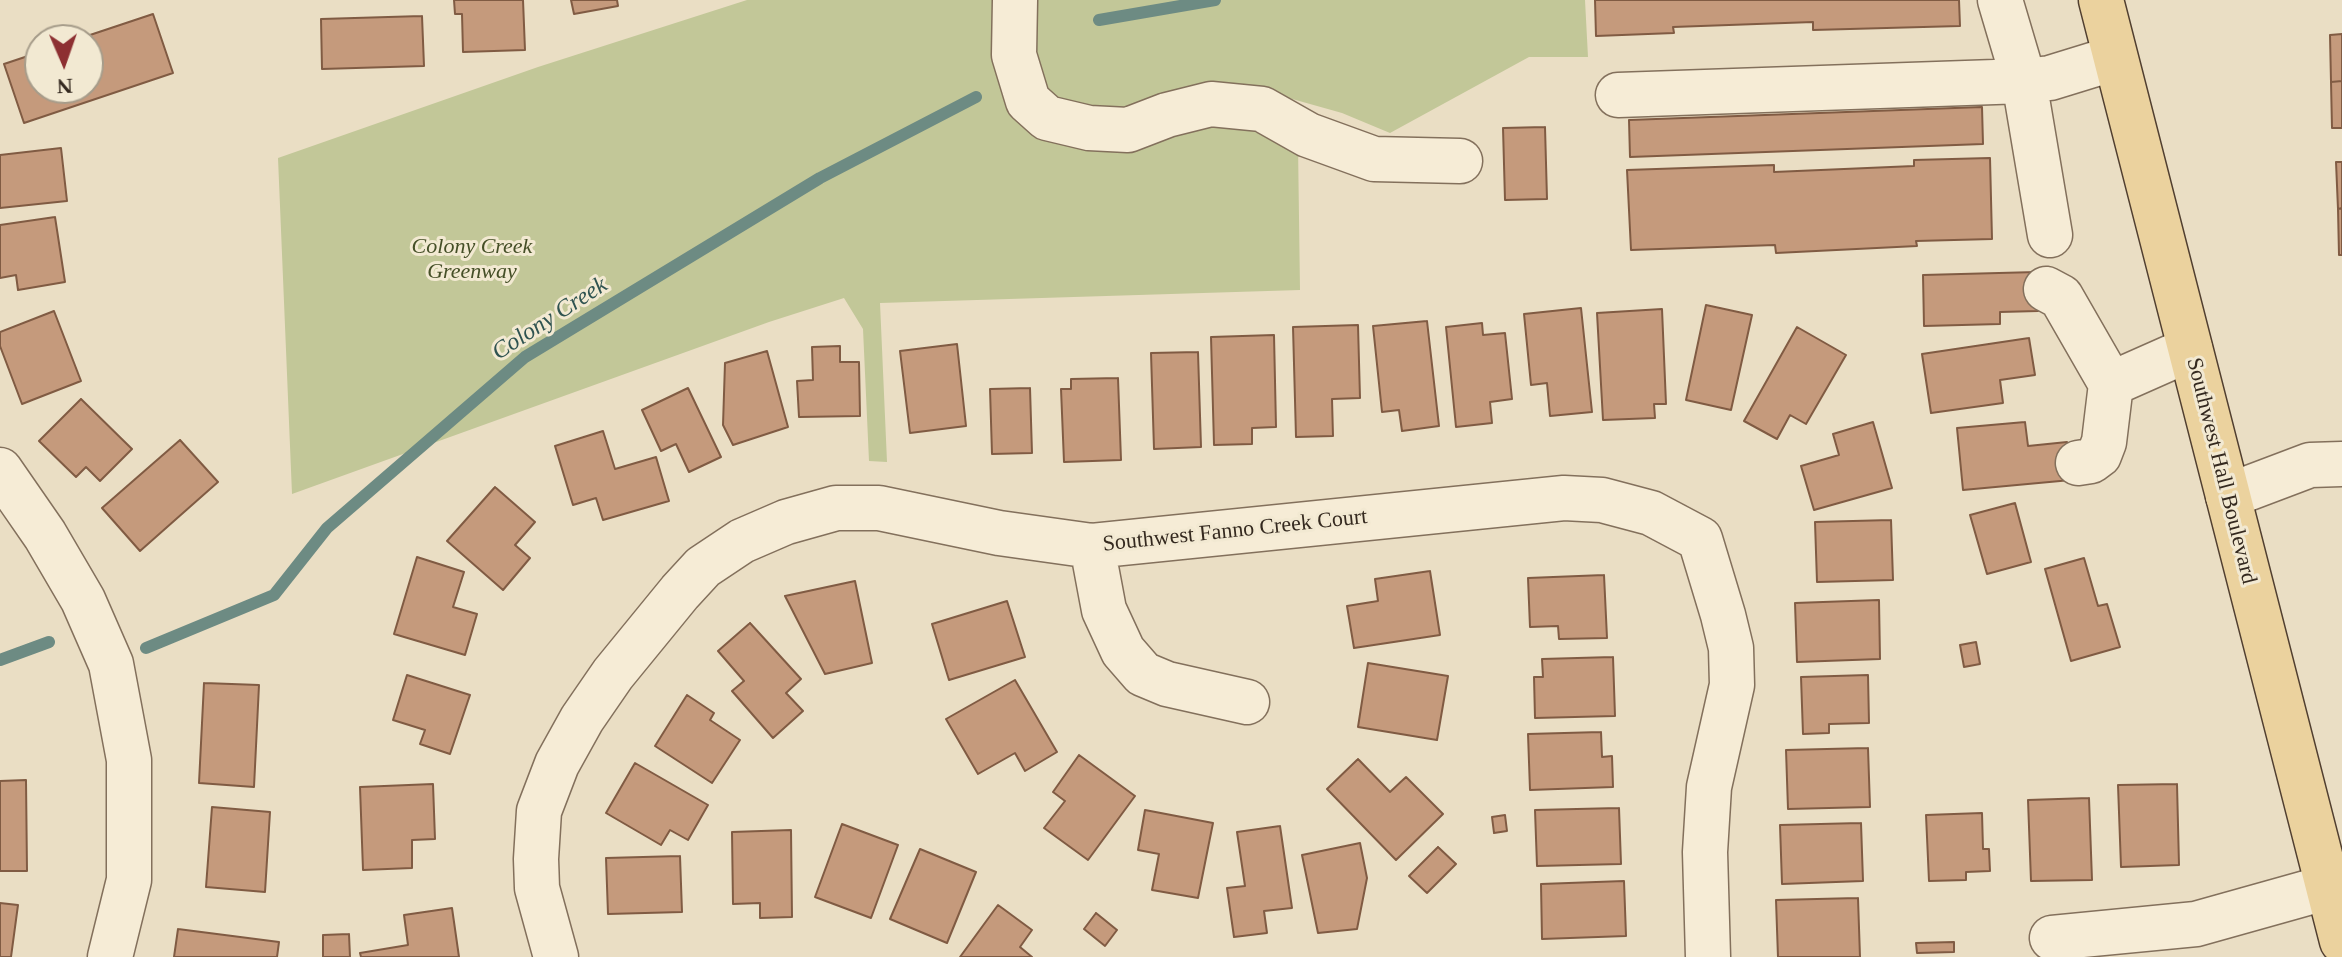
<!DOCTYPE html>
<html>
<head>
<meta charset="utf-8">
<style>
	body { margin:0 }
	#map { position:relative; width:2342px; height:957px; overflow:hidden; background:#eadec4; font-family:Georgia,serif }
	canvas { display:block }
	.north { position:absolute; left:24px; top:24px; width:80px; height:80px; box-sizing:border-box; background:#f2e9d2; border:2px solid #a69c8a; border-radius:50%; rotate:178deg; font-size:22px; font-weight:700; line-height:32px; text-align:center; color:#34291f }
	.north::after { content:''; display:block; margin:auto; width:28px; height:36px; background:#8d3032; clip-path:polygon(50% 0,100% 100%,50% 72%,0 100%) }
</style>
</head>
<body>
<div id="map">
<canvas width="2342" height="957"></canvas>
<div class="north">N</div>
</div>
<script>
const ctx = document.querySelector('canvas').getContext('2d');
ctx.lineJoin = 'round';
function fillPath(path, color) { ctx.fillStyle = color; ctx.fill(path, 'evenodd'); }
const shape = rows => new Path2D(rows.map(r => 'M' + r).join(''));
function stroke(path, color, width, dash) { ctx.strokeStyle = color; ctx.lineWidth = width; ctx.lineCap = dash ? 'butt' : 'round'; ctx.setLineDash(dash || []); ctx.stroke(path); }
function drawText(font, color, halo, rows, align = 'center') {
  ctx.font = font + ' Georgia,serif'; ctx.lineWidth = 6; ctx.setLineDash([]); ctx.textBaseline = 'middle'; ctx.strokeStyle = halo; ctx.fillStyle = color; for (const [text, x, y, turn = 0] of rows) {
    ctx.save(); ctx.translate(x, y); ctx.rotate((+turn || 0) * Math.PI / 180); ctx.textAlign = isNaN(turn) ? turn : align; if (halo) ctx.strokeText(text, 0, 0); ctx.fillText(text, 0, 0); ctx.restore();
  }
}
fillPath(shape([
	[747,0,1005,0,1023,118,1089,151,1243,117,1298,145,1300,290,880,303,887,462,869,461,863,329,844,298,769,322,292,494,278,158,538,67],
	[1032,0,1585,0,1588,57,1529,57,1390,133,1342,113,1246,86,1146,117,1058,108,1036,89]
]), '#c2c798');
stroke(shape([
	[1099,20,1215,0],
	[146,648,274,595,327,528,525,357,820,178,976,97],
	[0,660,49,642]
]), '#6d8b83', 12);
const building = shape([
	[454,0,523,0,525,50,463,52,462,14,455,14,454,0],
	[571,0,617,0,618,6,574,14,571,0],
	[1595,0,1959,0,1960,26,1813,30,1813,22,1673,27,1674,33,1596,36,1595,0],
	[153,14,173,73,24,123,4,64,40,52,40,88,88,88,88,40,75,40,153,14],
	[422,16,424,66,322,69,321,19,422,16],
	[2342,34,2342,81,2331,82,2330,35,2342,34],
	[2342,81,2342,128,2332,128,2331,82,2342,81],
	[1982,107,1983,144,1630,157,1629,120,1982,107],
	[1545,127,1547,199,1505,200,1503,128,1545,127],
	[61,148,67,201,0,208,0,155,61,148],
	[1990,158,1992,239,1916,241,1917,246,1776,253,1775,245,1631,250,1627,170,1774,165,1774,172,1914,166,1914,160,1990,158],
	[2336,162,2342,162,2342,208,2338,209,2336,162],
	[2342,208,2342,255,2339,255,2338,209,2342,208],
	[55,217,65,282,18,290,16,275,0,278,0,225,55,217],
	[2037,272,2038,311,2000,312,2000,324,1924,326,1923,275,2037,272],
	[1706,305,1752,315,1731,410,1686,400,1706,305],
	[1581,308,1592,412,1550,416,1547,383,1531,385,1524,314,1581,308],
	[1662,309,1666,404,1654,404,1655,418,1603,420,1597,313,1662,309],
	[54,311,81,381,22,404,0,346,0,332,54,311],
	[1427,321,1439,426,1402,431,1399,410,1382,412,1373,326,1427,321],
	[1482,323,1483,335,1505,333,1512,399,1490,402,1492,423,1456,427,1446,327,1482,323],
	[1358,325,1360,398,1332,399,1333,436,1296,437,1293,327,1358,325],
	[1797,327,1846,355,1806,424,1790,415,1777,439,1744,421,1797,327],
	[1274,335,1276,427,1252,428,1252,444,1214,445,1211,337,1274,335],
	[2029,338,2035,375,2000,380,2003,403,1931,413,1922,354,2029,338],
	[957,344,966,426,910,433,900,351,957,344],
	[840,346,840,362,859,362,860,416,799,417,797,381,813,380,812,347,840,346],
	[767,351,788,427,733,445,723,425,725,363,767,351],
	[1198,352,1201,447,1154,449,1151,353,1198,352],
	[1118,378,1121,460,1064,462,1061,389,1071,389,1071,379,1118,378],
	[688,388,721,457,689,472,676,444,661,451,642,410,688,388],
	[1030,388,1032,453,992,454,990,389,1030,388],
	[81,399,132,449,100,481,86,467,76,477,39,441,81,399],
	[1873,422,1892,488,1814,510,1801,466,1839,455,1833,434,1873,422],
	[2025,422,2028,446,2067,442,2071,480,1963,490,1957,428,2025,422],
	[603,431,615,469,656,457,669,501,603,520,596,498,573,505,555,446,603,431],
	[180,440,218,482,140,551,102,508,180,440],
	[495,487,535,522,515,545,530,558,503,590,447,541,495,487],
	[2015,503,2031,562,1987,574,1970,515,2015,503],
	[1891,520,1893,580,1817,582,1815,522,1891,520],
	[417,557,464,572,453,607,477,614,465,655,394,634,417,557],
	[2084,558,2098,606,2107,604,2120,647,2071,661,2045,569,2084,558],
	[1430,571,1440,635,1354,648,1347,606,1378,601,1375,579,1430,571],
	[1604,575,1607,638,1559,639,1558,626,1530,627,1528,578,1604,575],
	[855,581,872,663,825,674,785,596,855,581],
	[1879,600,1880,659,1797,662,1795,603,1879,600],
	[1007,601,1025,657,949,680,932,624,1007,601],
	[750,623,801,679,786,693,803,711,773,738,732,691,744,681,718,651,750,623],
	[1976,642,1980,664,1964,667,1960,645,1976,642],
	[1613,657,1615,716,1535,718,1534,677,1543,677,1542,659,1613,657],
	[1368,663,1448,676,1437,740,1358,727,1368,663],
	[407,675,470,695,450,754,420,744,425,730,393,720,407,675],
	[1868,675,1869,723,1829,724,1829,733,1803,734,1801,677,1868,675],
	[1015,680,1057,752,1025,771,1015,753,978,774,946,719,1015,680],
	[204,683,259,685,254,787,199,783,204,683],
	[687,695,714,713,710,720,740,740,712,783,655,746,687,695],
	[1601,732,1602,757,1612,756,1613,787,1530,790,1528,734,1601,732],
	[1868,748,1870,807,1788,809,1786,750,1868,748],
	[1079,755,1135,796,1088,860,1044,828,1065,801,1053,792,1079,755],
	[1358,759,1390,792,1406,777,1443,814,1396,860,1327,789,1358,759],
	[635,763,708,805,688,840,670,830,661,845,606,813,635,763],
	[26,780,27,871,0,871,0,781,26,780],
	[433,784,435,839,412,840,412,868,363,870,360,787,433,784],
	[2177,784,2179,865,2121,867,2118,785,2177,784],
	[2089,798,2092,880,2031,881,2028,800,2089,798],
	[212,807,270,812,265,892,206,887,212,807],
	[1619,808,1621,864,1537,866,1535,810,1619,808],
	[1145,810,1213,823,1198,898,1152,890,1159,854,1138,850,1145,810],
	[1982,813,1983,849,1989,849,1990,871,1966,872,1966,880,1929,881,1926,815,1982,813],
	[1505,815,1507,831,1494,833,1492,817,1505,815],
	[1861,823,1863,881,1782,884,1780,825,1861,823],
	[842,824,898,845,871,918,815,897,842,824],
	[1280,826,1292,908,1264,911,1267,933,1234,937,1227,888,1245,886,1237,832,1280,826],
	[791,830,792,917,760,918,760,903,733,904,732,832,791,830],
	[1360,843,1367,878,1357,929,1318,933,1302,855,1360,843],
	[1438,847,1456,864,1427,893,1409,876,1438,847],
	[920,849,976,872,947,943,890,919,920,849],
	[680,856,682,912,608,914,606,858,680,856],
	[1624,881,1626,936,1542,939,1541,884,1624,881],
	[1858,898,1860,957,1778,957,1776,900,1858,898],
	[0,903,18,905,11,957,0,957,0,903],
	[998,905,1032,930,1020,947,1032,957,960,957,998,905],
	[452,908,459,957,361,957,360,953,408,945,404,915,452,908],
	[1096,913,1117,930,1105,946,1084,929,1096,913],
	[178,929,279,942,277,957,174,957,178,929],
	[349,934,350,957,323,957,323,935,349,934],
	[1954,942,1954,952,1917,953,1916,943,1954,942]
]);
fillPath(building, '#c59a7c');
stroke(building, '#805b43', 2);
const minor = shape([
	[1015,0,1014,55,1028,101,1047,118,1089,128,1128,130,1167,115,1211,104,1262,109,1308,135,1374,159,1460,161],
	[2000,0,2024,81,2050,78,2115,58],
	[1618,95,2024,81,2050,235],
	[2046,289,2061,297,2111,384,2190,349],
	[2078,463,2091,461,2099,455,2104,442,2111,384],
	[0,470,45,535,83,600,111,664,129,760,129,880,110,957],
	[2228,496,2310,465,2342,464],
	[1092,546,1104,610,1123,651,1143,674,1167,684,1247,702],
	[2052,938,2196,924,2328,887],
	[556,957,537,888,536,859,539,811,557,764,582,719,613,674,680,592,703,567,742,541,786,522,836,508,879,508,999,533,1092,546,1564,498,1602,500,1651,513,1700,539,1723,615,1731,648,1732,685,1709,787,1705,852,1708,957]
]);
const major = shape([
	[2101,0,2342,941]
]);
stroke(minor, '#83705c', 47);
stroke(major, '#513f30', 47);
stroke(minor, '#f6ecd6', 44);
stroke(major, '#ebd29e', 44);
drawText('italic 22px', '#454f27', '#f2e9d2', [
	["Colony Creek",472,247],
	["Greenway",472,272]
]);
drawText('22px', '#34291f', '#f2e9d2', [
	["Southwest Hall Boulevard",2221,471,76],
	["Southwest Fanno Creek Court",1235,531,-6]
]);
drawText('italic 24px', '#2f5350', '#f2e9d2', [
	["Colony Creek",550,319,-33]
]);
</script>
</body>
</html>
